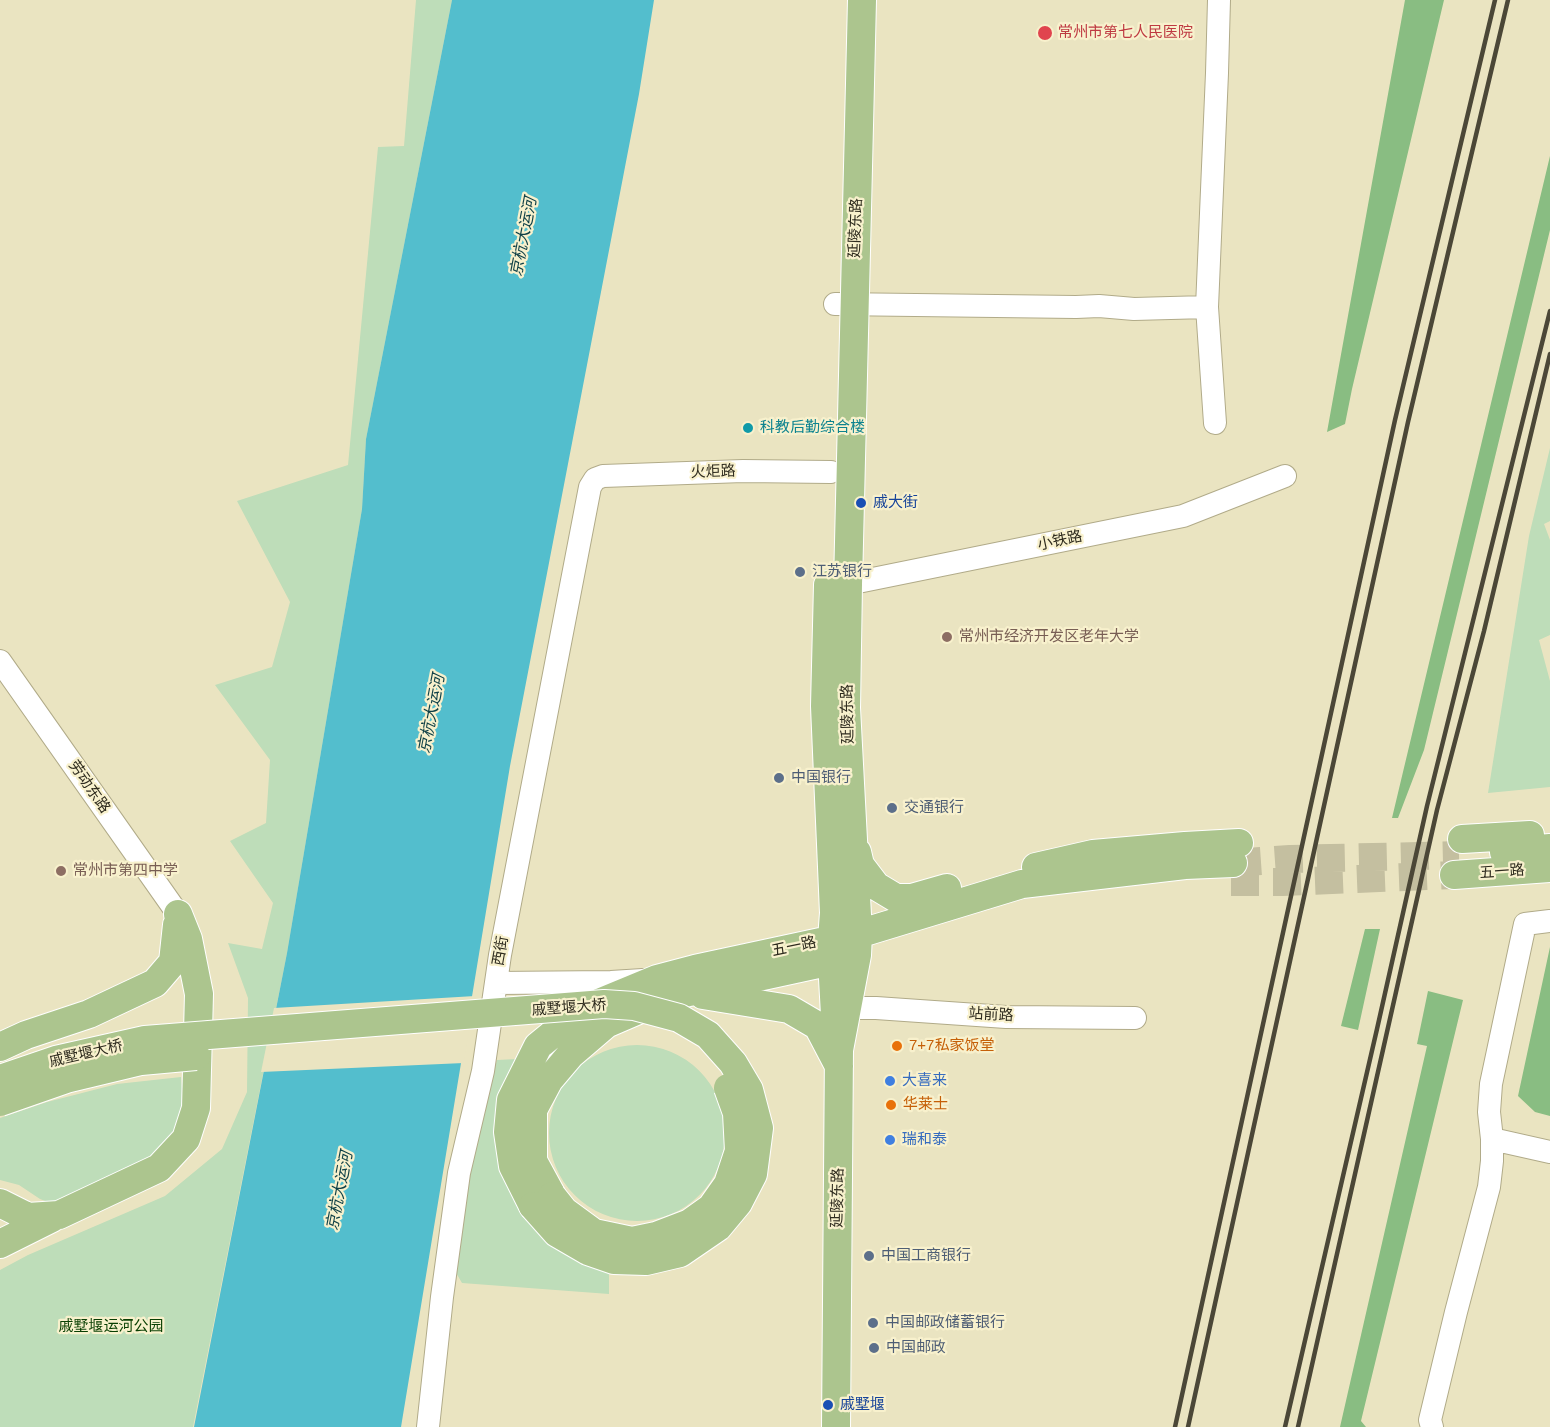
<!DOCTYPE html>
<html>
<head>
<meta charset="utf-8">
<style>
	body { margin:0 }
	canvas { display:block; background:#eae4c1 }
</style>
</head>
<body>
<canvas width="1550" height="1427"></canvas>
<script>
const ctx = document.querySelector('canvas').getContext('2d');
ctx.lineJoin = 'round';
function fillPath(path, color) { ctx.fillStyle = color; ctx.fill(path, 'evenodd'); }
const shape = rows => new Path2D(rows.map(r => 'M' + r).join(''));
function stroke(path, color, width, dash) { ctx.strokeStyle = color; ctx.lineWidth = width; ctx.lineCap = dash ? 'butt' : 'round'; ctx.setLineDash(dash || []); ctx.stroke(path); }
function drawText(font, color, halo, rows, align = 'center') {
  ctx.font = font + ' Helvetica,"Noto Sans SC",sans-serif'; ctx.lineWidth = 4.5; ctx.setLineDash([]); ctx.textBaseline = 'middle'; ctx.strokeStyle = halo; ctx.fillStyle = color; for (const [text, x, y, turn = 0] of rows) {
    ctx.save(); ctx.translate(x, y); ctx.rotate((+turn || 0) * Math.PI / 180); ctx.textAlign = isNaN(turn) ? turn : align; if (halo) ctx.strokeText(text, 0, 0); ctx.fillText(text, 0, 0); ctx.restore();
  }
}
fillPath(shape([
	[416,0,452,0,366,439,362,509,287,953,193,1427,0,1427,0,1270,28,1255,165,1196,222,1149,247,1092,248,998,228,943,262,949,273,903,230,841,266,823,270,760,215,685,272,667,290,602,237,501,348,465,378,147,404,146],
	[1550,448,1550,521,1544,524,1550,540,1550,635,1539,640,1550,681,1550,787,1488,793,1529,536],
	'549 1133a88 88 0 1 1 176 0a88 88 0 1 1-176 0Z',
	[517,1059,500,1107,609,1269,609,1294,462,1283,455,1271,467,1169,497,1060],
	[181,1077,183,1100,179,1124,152,1161,56,1205,40,1199,19,1185,0,1180,0,1118,47,1102,117,1084]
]), '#beddb9');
fillPath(shape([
	[1405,0,1444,0,1352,389,1345,424,1327,432],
	[1550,156,1550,230,1424,750,1398,818,1392,818],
	[1365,929,1380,929,1358,1030,1341,1026],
	[1550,947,1550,1116,1535,1112,1518,1096],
	[1428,991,1463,1000,1361,1421,1366,1427,1340,1427,1427,1046,1417,1044]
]), '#89bd82');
fillPath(shape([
	[452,0,654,0,639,94,510,766,401,1427,194,1427,287,953,362,509,366,439]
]), '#53becd');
fillPath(shape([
	[475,996,464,1063,261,1072,274,1008]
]), '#eae4c1');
stroke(shape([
	[1233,863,1290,859,1459,855],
	[1231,882,1282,882,1454,875]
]), '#c4bfa0', 28, [28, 14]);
const minor = shape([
	[835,304,1076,307,1099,306,1134,309,1207,307,1217,73,1219,0],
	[1207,307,1215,423],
	[833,584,848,584,1183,516,1285,476],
	[0,661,178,914],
	[496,983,611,982,643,980],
	[847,1008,876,1008,1006,1017,1135,1018],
	[1492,1139,1550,1152],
	[428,1427,442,1297,459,1173,483,1071,500,955,590,487,595,479,603,476,743,471,831,472],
	[1432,1427,1430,1420,1456,1312,1489,1187,1492,1161,1492,1139,1489,1112,1491,1084,1525,924,1550,921]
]);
const major = shape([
	[828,585,825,706,834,913,832,939,832,960,835,1015],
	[1462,839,1530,835],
	[857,852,860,865,876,886,896,898,912,898,947,888],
	[1504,852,1550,848],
	[1036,867,1093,854,1185,846,1239,843],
	[1454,875,1550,868],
	[703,995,789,1009,818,1026,839,1066],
	[0,1047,26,1035,89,1014,155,983,173,962,177,925],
	[552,1196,533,1161,533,1110,549,1080,571,1054,606,1024,657,1002,689,992,850,957],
	[0,1203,28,1217,59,1215,159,1168,186,1139,196,1108,199,994,188,939,178,914],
	[533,1206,513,1166,508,1132,511,1100,538,1046,582,1010,657,979,695,969,858,934,1022,884,1185,865,1233,863],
	[0,1244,52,1218],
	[836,1427,839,1050,857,955,858,934,846,708,848,584,862,0]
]);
stroke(minor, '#b1ab89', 24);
stroke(major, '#fff', 30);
stroke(minor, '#fff', 22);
stroke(major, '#acc58e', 28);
stroke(shape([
	[1175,1427,1395,420,1495,0],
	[1188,1427,1408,422,1508,0],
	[1285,1427,1377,1029,1427,806,1550,311],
	[1298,1427,1437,810,1484,631,1550,354]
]), '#4b4737', 4.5);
const majorBridge = shape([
	[0,1079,56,1060,145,1040,604,1004,634,1006,679,1018,708,1035,733,1063,749,1090,759,1128,753,1174,738,1203,718,1227,680,1253,646,1261,614,1260,588,1251,557,1233,533,1206],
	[0,1102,66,1079,141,1061,196,1056],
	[552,1196,564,1211,594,1233,632,1241,656,1236,690,1223,711,1208,728,1184,739,1151,737,1113,728,1088]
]);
stroke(majorBridge, '#fff', 30, []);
stroke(majorBridge, '#acc58e', 28);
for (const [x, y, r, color] of [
	[1045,33,8,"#e0444e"],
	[748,428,6,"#0f9aa8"],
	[861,503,6,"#1a4fb4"],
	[800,572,6,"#5c6f8a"],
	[947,637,6,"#8d6e63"],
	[779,778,6,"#5c6f8a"],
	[892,808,6,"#5c6f8a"],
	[61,871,6,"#8d6e63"],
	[897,1046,6,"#e8710a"],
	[890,1081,6,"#3f7fe0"],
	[891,1105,6,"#e8710a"],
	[890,1140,6,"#3f7fe0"],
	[869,1256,6,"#5c6f8a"],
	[873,1323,6,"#5c6f8a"],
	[874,1348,6,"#5c6f8a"],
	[828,1405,6,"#1a4fb4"]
]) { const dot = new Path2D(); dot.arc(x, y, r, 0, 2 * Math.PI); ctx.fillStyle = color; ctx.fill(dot); stroke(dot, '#f8f1cd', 2); }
drawText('15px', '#be3a42', '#f8f1cd', [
	["常州市第七人民医院",1058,33]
], 'left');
drawText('15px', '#2e2b1e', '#f8f1cd', [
	["延陵东路",856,228,-88],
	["火炬路",713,472,-2],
	["小铁路",1060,541,-12],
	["延陵东路",848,714,-91],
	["劳动东路",89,787,55],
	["五一路",1502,872,-4],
	["五一路",794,947,-12],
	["西街",501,951,-80],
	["戚墅堰大桥",569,1008,-4],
	["站前路",991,1015,3],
	["戚墅堰大桥",86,1054,-13],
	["延陵东路",838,1198,-89]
]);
drawText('15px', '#0d838f', '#f8f1cd', [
	["科教后勤综合楼",760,428]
], 'left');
drawText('15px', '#164399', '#f8f1cd', [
	["戚大街",873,503],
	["戚墅堰",840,1405]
], 'left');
drawText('15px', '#4e5e75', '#f8f1cd', [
	["江苏银行",812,572],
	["中国银行",791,778],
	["交通银行",904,808],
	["中国工商银行",881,1256],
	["中国邮政储蓄银行",885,1323],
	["中国邮政",886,1348]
], 'left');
drawText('15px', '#785e54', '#f8f1cd', [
	["常州市经济开发区老年大学",959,637],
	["常州市第四中学",73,871]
], 'left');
drawText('15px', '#c56008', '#f8f1cd', [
	["7+7私家饭堂",909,1046],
	["华莱士",903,1105]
], 'left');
drawText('15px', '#366cbe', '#f8f1cd', [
	["大喜来",902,1081],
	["瑞和泰",902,1140]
], 'left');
drawText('15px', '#083f02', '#f8f1cd', [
	["戚墅堰运河公园",111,1327]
]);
drawText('italic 16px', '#0d3f46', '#f8f1cd', [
	["京杭大运河",524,237,-79],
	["京杭大运河",432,714,-79],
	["京杭大运河",340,1191,-79]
]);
</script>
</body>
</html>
